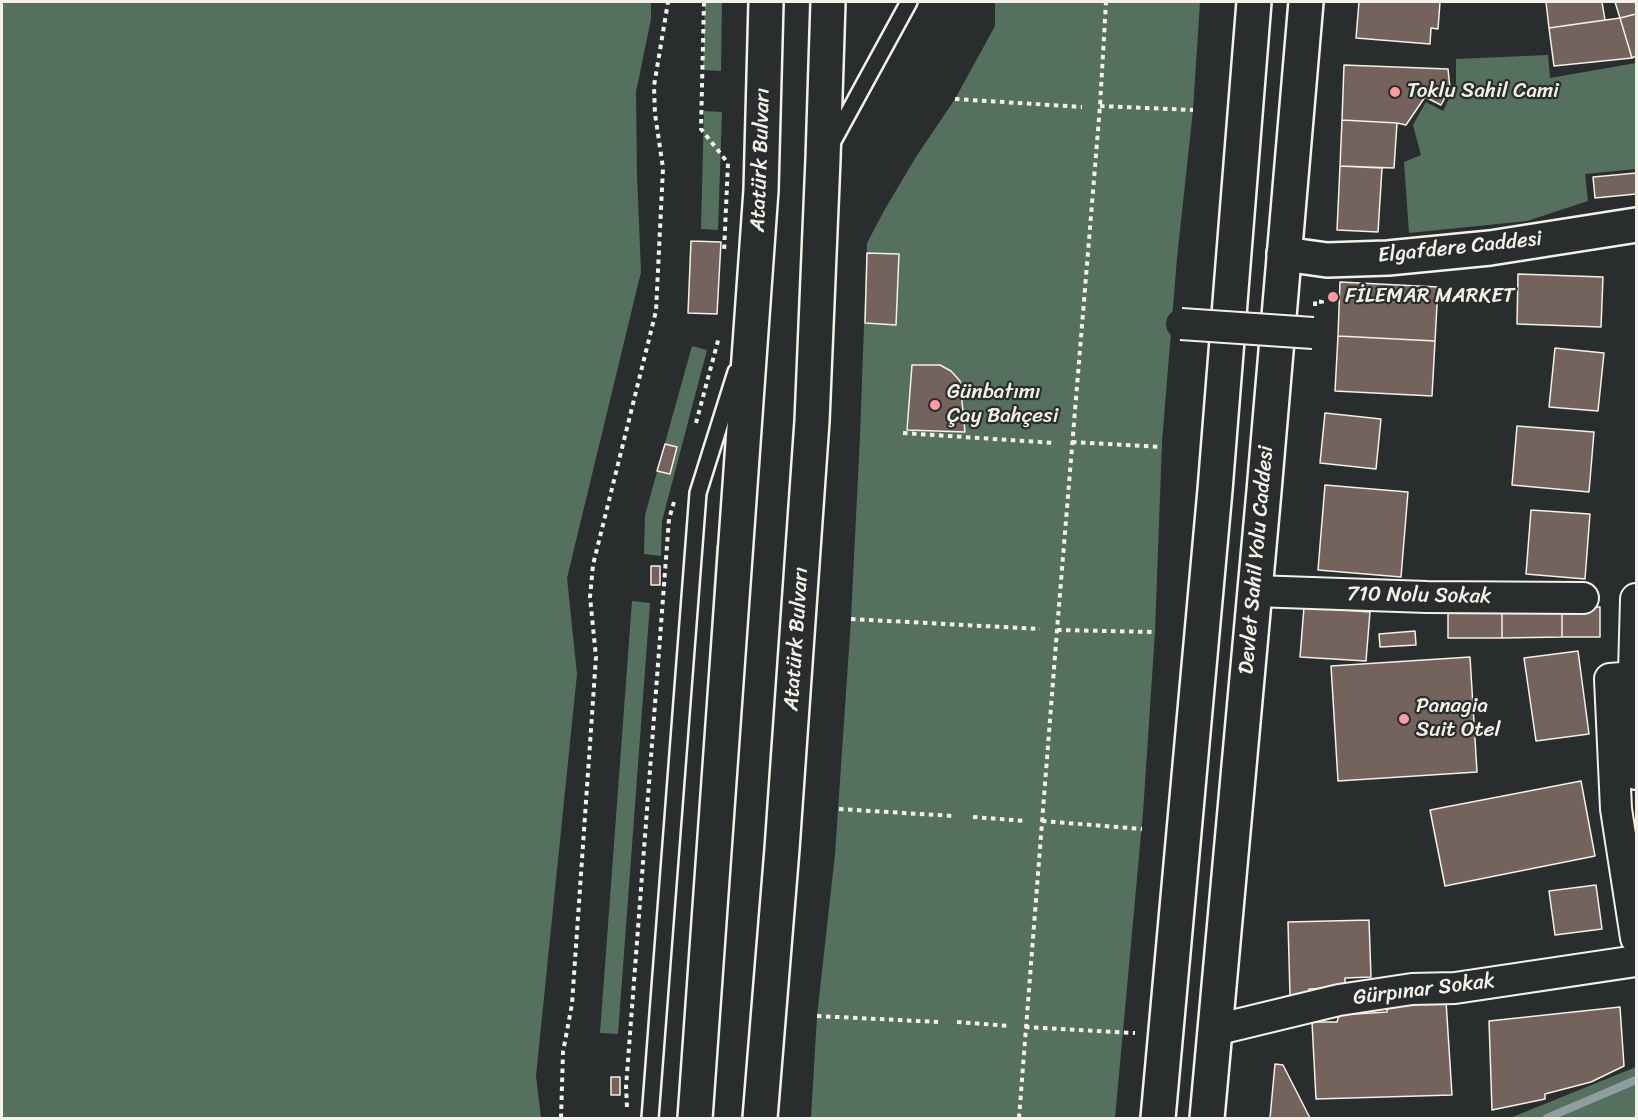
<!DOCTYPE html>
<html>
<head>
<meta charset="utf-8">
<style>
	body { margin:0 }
	#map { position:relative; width:1638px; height:1120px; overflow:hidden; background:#2a2d2e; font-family:Sriracha,sans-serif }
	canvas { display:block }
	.frame { position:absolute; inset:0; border:3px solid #f4f1e8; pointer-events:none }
</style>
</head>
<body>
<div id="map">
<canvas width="1638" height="1120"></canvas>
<div class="frame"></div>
</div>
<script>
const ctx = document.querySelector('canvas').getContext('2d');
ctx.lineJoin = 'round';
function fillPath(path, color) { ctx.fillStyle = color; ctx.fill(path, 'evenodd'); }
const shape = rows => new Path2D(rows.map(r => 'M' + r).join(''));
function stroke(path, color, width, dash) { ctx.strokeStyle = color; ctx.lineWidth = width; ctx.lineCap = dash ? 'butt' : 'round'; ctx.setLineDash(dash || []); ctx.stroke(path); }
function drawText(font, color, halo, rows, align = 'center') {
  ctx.font = font + ' Sriracha,sans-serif'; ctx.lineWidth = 4.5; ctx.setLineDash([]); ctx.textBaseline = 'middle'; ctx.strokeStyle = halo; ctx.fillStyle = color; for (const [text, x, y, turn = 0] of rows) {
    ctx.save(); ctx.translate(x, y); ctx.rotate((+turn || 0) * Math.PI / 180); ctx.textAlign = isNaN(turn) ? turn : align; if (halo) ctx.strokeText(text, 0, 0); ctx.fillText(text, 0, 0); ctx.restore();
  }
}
fillPath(shape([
	[2,2,651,2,651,19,636,92,637,175,641,272,567,578,577,674,536,1076,541,1118,2,1118],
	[705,2,722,2,721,71,703,70],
	[995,2,1200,2,1193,110,1177,258,1162,442,1155,632,1143,813,1115,1118,811,1118,817,1016,835,854,851,619,860,436,867,243,885,209,916,157,955,99,995,26],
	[1548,55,1550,78,1636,63,1636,169,1585,174,1588,201,1527,221,1409,233,1404,162,1421,155,1413,125,1426,102,1443,111,1456,84,1456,59],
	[704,111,722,112,718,230,701,229],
	[692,346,707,350,662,521,661,556,644,554,645,515],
	[716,545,721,546,680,1118],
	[632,601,650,603,618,1034,600,1033],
	[1636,1067,1636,1118,1510,1118]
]), '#56705f');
stroke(shape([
	[1547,1118,1636,1080]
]), '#909da1', 8);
const building = shape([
	[1359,2,1440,2,1438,29,1431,28,1430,44,1356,38,1359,2],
	[1546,2,1602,2,1605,20,1549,28,1546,2],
	[1615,2,1636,2,1636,14,1620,18,1615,2],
	[1636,14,1636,56,1632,58,1620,18,1636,14],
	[1620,18,1632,58,1554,66,1549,28,1620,18],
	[1344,65,1448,69,1450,88,1441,105,1425,97,1406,125,1397,123,1342,120,1344,65],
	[1342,120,1397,123,1394,168,1340,166,1342,120],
	[1340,166,1382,168,1378,232,1337,230,1340,166],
	[1636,173,1636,194,1595,198,1593,177,1636,173],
	[691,241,721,242,717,314,688,313,691,241],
	[867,253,899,254,896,325,865,323,867,253],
	[1518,274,1603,277,1601,327,1517,324,1518,274],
	[1340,282,1438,287,1435,341,1338,336,1340,282],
	[1338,336,1435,341,1432,396,1335,391,1338,336],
	[1555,348,1604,353,1598,411,1549,407,1555,348],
	[912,365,940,365,951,371,960,381,965,432,907,430,912,365],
	[1325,413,1381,419,1376,469,1320,463,1325,413],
	[1517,426,1594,432,1589,492,1512,485,1517,426],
	[665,444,677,447,670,474,657,471,665,444],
	[1325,485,1408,492,1401,577,1318,570,1325,485],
	[1531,510,1590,514,1585,579,1526,574,1531,510],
	[651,566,660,566,660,585,651,585,651,566],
	[1304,607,1370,612,1366,661,1300,657,1304,607],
	[1562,607,1562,637,1502,638,1502,608,1562,607],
	[1562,607,1600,607,1600,637,1562,637,1562,607],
	[1502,608,1502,638,1448,638,1448,609,1502,608],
	[1415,631,1416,645,1380,647,1379,634,1415,631],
	[1578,651,1589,734,1536,741,1524,658,1578,651],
	[1470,657,1477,772,1338,781,1331,666,1470,657],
	[1581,781,1595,856,1445,886,1430,810,1581,781],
	[1596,885,1602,929,1555,935,1549,891,1596,885],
	[1369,920,1371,977,1345,978,1345,987,1309,989,1309,995,1290,996,1288,922,1369,920],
	[1446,1001,1452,1095,1316,1099,1312,1022,1337,1022,1339,1015,1387,1012,1387,1007,1446,1001],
	[1620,1007,1624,1066,1591,1082,1545,1094,1545,1099,1492,1110,1489,1021,1620,1007],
	[1275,1064,1283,1065,1310,1118,1270,1118,1275,1064],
	[611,1077,620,1077,620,1095,611,1095,611,1077]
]);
fillPath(building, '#74635c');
stroke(building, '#f4f1e8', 1.5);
const lane = shape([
	[832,143,909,2],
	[650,1118,698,493,736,372]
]);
const street = shape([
	[1254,591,1427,597,1583,598],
	[1636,599,1632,745,1636,774],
	[1634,677,1610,679,1616,809,1636,938],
	[1215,1030,1339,1000,1412,989,1455,988,1636,961]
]);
const secondary = shape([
	[1284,254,1327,260,1388,258,1490,248,1636,225]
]);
const primary = shape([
	[1158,1118,1215,490,1254,2],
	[1207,1118,1264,491,1306,2]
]);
const highway = shape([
	[695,1118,761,190,766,2],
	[760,1118,782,849,812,421,823,159,828,2]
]);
stroke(lane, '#f4f1e8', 20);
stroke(street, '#f4f1e8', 34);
stroke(secondary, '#f4f1e8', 38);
stroke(primary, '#f4f1e8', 38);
stroke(highway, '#f4f1e8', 38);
stroke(shape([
	[704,2,701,129,728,163,724,252],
	[955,99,1082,107],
	[1100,106,1193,110],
	[1315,306,1315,301,1322,302,1322,306],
	[696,423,719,337],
	[903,433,1055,443],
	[1072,442,1162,447],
	[851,619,1040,629],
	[1057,630,1155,632],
	[839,809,953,816],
	[973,817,1026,821],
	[1042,821,1142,829],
	[817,1016,938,1022],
	[957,1022,1010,1026],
	[1025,1027,1135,1033],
	[627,1107,626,1087,669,519,674,502],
	[561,1118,563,1052,572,1004,596,657,590,597,593,565,656,311,663,168,655,114,654,86,668,2],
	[1019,1118,1057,630,1100,106,1106,2]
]), '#f4f1e8', 4, [4.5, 4.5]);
stroke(lane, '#2a2d2e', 15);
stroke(street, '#2a2d2e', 30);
stroke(secondary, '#2a2d2e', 33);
stroke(primary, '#2a2d2e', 33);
stroke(highway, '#2a2d2e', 33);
const streetBridge = shape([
	[1181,324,1313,333]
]);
stroke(streetBridge, '#f4f1e8', 34, []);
stroke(streetBridge, '#2a2d2e', 30);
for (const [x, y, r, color] of [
	[1395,92,6,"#ff9aa2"],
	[1333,297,6,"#ff9aa2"],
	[935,405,6,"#ff9aa2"],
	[1404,719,6,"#ff9aa2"]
]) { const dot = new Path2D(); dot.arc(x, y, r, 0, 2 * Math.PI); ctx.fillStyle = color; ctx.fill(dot); stroke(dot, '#2a2d2e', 2); }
drawText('21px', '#f4f1e8', '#2a2d2e', [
	["Toklu Sahil Cami",1407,92],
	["FİLEMAR MARKET",1345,297],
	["Günbatımı",947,393],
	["Çay Bahçesi",947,417],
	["Panagia",1416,707],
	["Suit Otel",1416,731]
], 'left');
drawText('21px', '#f4f1e8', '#2a2d2e', [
	["Atatürk Bulvarı",761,160,-88],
	["Elgafdere Caddesi",1460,248,-6],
	["Devlet Sahil Yolu Caddesi",1257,560,-85],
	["710 Nolu Sokak",1419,596,1],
	["Atatürk Bulvarı",797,639,-86],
	["Gürpınar Sokak",1424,990,-7]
]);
</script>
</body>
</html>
